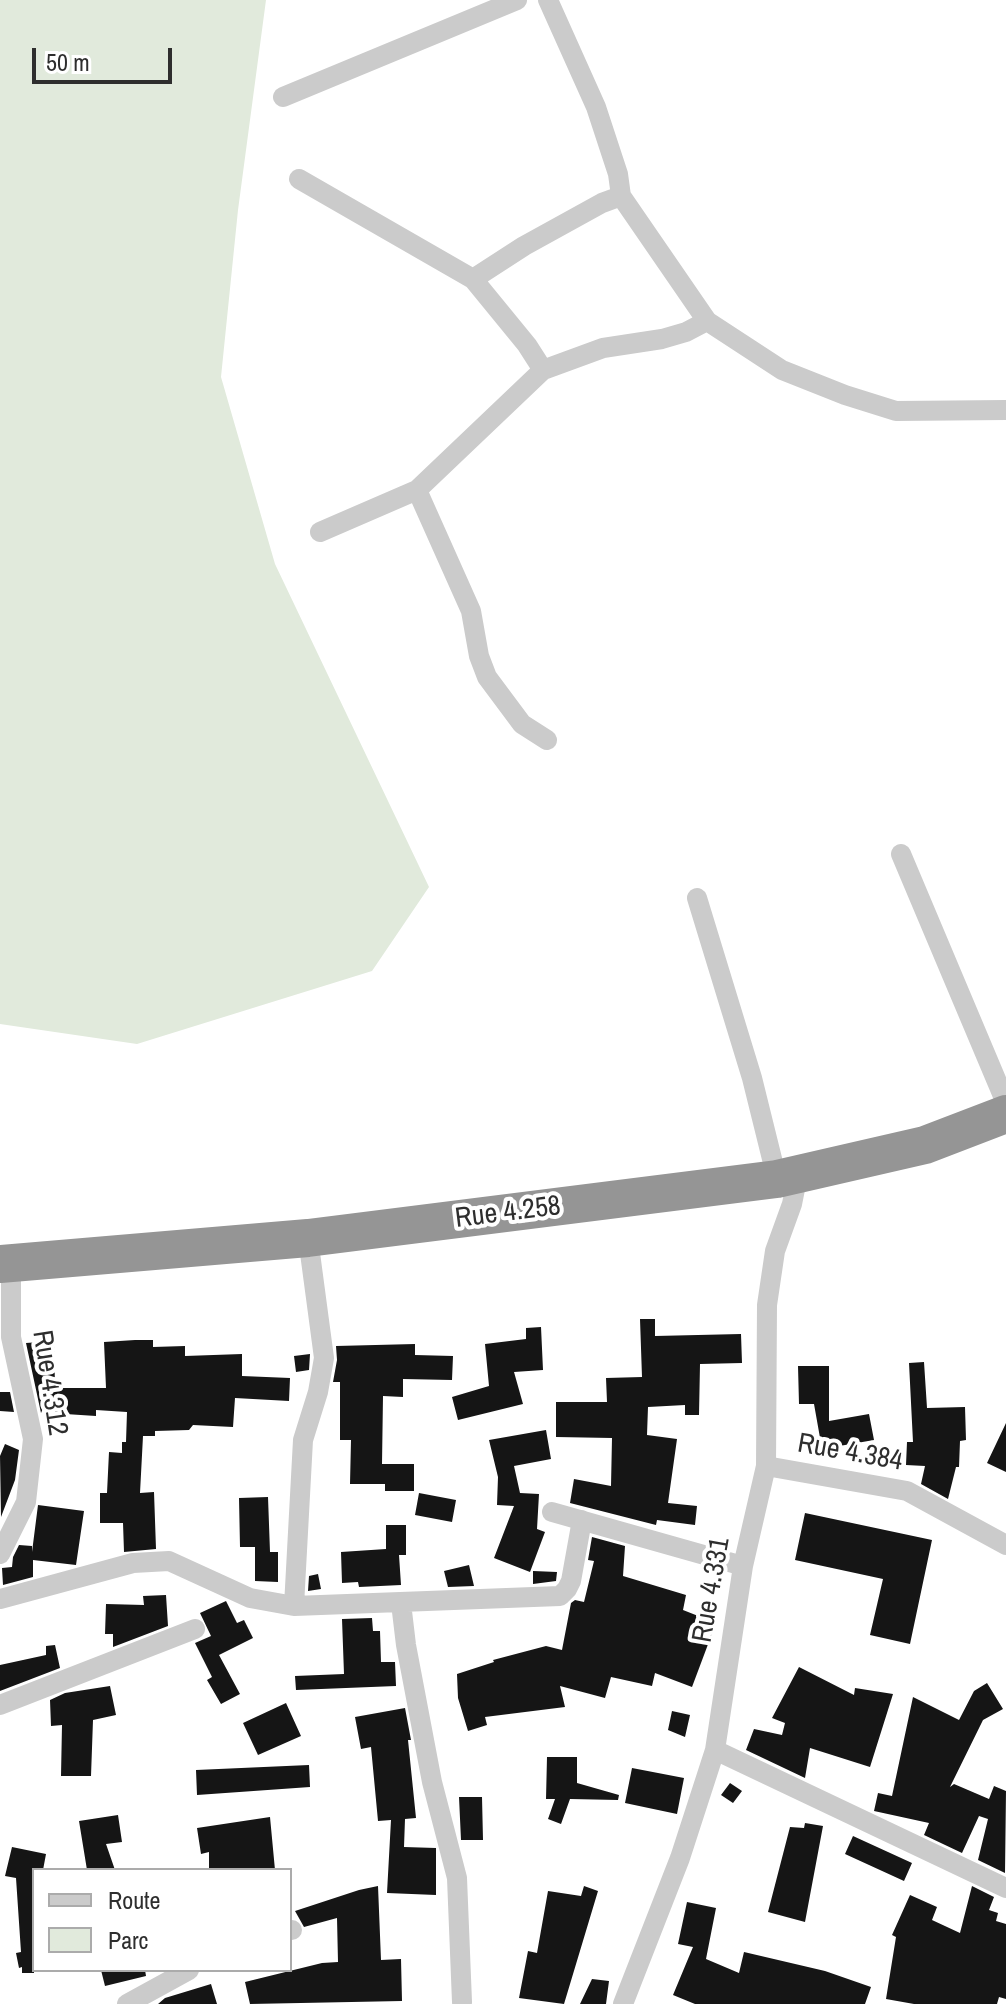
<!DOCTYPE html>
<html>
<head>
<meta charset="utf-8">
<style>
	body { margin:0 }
	#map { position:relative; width:1006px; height:2004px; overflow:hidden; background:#fff; font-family:"Archivo Narrow",sans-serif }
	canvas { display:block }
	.legend { position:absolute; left:32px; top:1868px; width:260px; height:104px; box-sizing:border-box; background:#fff; border:2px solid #ababab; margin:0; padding:10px 14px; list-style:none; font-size:24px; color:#2e2e2e }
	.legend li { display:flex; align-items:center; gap:16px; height:40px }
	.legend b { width:40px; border:2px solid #ababab }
	.scale { position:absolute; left:32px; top:48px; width:140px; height:36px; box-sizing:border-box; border:4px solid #2e2e2e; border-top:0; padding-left:10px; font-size:24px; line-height:28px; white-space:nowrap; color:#2e2e2e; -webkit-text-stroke:6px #fff; paint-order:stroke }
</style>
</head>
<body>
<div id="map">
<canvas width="1006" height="2004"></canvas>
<ul class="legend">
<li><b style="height:10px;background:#cbcbcb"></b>Route</li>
<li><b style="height:22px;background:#e1eadc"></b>Parc</li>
</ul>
<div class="scale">50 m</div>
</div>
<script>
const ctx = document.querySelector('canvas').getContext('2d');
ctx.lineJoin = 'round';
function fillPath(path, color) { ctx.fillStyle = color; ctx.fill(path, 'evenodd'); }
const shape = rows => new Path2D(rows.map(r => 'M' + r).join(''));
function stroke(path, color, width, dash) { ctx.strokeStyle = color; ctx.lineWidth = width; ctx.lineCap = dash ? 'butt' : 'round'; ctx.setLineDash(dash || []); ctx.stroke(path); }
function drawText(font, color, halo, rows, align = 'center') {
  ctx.font = font + ' "Archivo Narrow",sans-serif'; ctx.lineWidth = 8; ctx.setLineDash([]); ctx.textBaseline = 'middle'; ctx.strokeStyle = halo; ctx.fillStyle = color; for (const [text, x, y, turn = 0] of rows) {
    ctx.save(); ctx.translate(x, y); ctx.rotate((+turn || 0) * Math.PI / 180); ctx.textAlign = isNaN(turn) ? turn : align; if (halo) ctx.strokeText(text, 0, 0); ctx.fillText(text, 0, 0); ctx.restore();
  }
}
fillPath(shape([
	[0,0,266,0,238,210,221,377,275,564,429,887,372,971,137,1044,0,1024]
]), '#e1eadc');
fillPath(shape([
	[640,1319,655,1319,655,1336,741,1334,742,1363,700,1364,699,1415,685,1415,685,1405,648,1407,647,1435,677,1439,668,1503,697,1506,695,1525,657,1520,656,1525,570,1503,574,1479,611,1486,612,1438,556,1437,556,1402,607,1402,606,1378,642,1377],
	[541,1327,543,1370,514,1372,523,1404,458,1420,452,1397,489,1386,485,1344,526,1339,526,1328],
	[135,1340,153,1340,153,1347,185,1346,185,1356,242,1354,242,1376,290,1378,289,1401,235,1398,233,1427,193,1425,189,1430,155,1431,155,1436,143,1436,140,1493,154,1492,156,1549,124,1552,123,1523,100,1523,100,1493,107,1493,109,1452,122,1453,122,1442,126,1442,127,1412,96,1410,96,1416,50,1413,52,1398,48,1397,41,1413,26,1343,54,1341,55,1388,106,1388,104,1342],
	[415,1344,415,1355,453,1356,452,1380,403,1379,403,1397,383,1396,382,1464,414,1464,414,1491,385,1491,385,1484,350,1484,351,1440,340,1440,340,1382,333,1382,337,1360,336,1346],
	[310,1354,309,1370,296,1372,294,1356],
	[924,1362,927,1408,965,1407,966,1440,960,1441,959,1467,956,1467,948,1499,921,1484,925,1466,906,1465,907,1442,913,1442,909,1363],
	[798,1366,829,1366,829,1421,869,1414,874,1440,822,1449,814,1404,799,1404],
	[0,1392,10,1392,14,1412,0,1411],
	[1006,1423,1006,1472,987,1463],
	[546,1430,551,1459,514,1466,520,1493,539,1494,537,1529,545,1532,530,1572,494,1558,514,1506,497,1505,498,1477,489,1440],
	[5,1444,19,1450,15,1480,1,1517,0,1456],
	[419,1493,456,1500,452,1522,415,1515],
	[268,1497,270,1552,278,1552,278,1582,255,1581,255,1547,240,1547,239,1498],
	[38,1505,84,1511,76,1565,33,1560,33,1577,3,1585,2,1568,12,1567,13,1557,19,1545,32,1546,32,1552],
	[805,1513,932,1540,910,1644,870,1635,883,1579,795,1560],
	[386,1525,406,1525,406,1555,399,1555,401,1585,359,1587,358,1582,342,1583,341,1552,386,1549],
	[592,1537,625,1546,623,1576,686,1595,683,1610,716,1623,692,1687,655,1673,652,1686,611,1677,605,1698,560,1686,565,1707,485,1717,487,1725,468,1731,458,1698,457,1674,494,1662,493,1660,546,1646,562,1650,571,1603,575,1600,584,1602,594,1561,588,1560],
	[469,1565,474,1586,448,1587,444,1571],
	[533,1571,557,1572,556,1581,533,1584],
	[318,1574,321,1589,308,1591,309,1576],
	[166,1595,168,1626,113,1647,113,1634,105,1634,106,1604,144,1605,143,1596],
	[226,1601,237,1623,244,1620,253,1638,219,1655,240,1694,221,1704,207,1680,212,1677,195,1643,211,1636,200,1613],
	[372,1618,373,1631,380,1631,381,1662,395,1662,396,1686,296,1690,295,1676,344,1674,342,1619],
	[55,1645,60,1668,0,1691,0,1665,46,1655,46,1646],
	[799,1667,854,1695,855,1688,893,1694,870,1767,810,1748,805,1778,746,1750,754,1729,782,1735,785,1723,772,1718],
	[987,1683,1003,1709,983,1720,950,1787,954,1784,989,1799,994,1786,1006,1791,1005,1873,978,1860,988,1819,979,1816,962,1853,924,1835,929,1823,874,1811,878,1793,892,1796,913,1697,959,1720,974,1691],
	[110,1686,116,1715,93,1720,91,1776,61,1776,62,1725,51,1726,50,1700,65,1693],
	[286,1703,301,1736,258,1755,243,1723],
	[405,1708,411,1740,408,1740,416,1818,405,1819,404,1847,436,1848,436,1895,387,1893,391,1820,378,1821,371,1747,361,1749,355,1717],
	[672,1711,690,1715,685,1737,668,1730],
	[547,1757,577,1757,577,1783,619,1795,618,1800,570,1799,561,1824,548,1819,555,1799,546,1799],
	[309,1765,310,1787,197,1795,196,1770],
	[632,1768,684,1778,677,1814,625,1803],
	[730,1783,742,1791,733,1803,721,1795],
	[459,1797,482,1797,483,1840,461,1840],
	[118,1815,122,1842,106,1844,115,1870,87,1870,79,1821],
	[270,1817,275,1870,209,1870,209,1852,201,1854,197,1828],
	[805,1823,823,1826,805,1922,768,1912,790,1827,804,1828],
	[853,1836,912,1863,904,1881,845,1854],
	[12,1847,46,1854,43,1870,34,1870,34,1973,22,1973,22,1967,19,1968,16,1953,21,1952,16,1878,5,1876],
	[378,1886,381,1960,401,1959,402,2001,250,2004,245,1982,322,1963,338,1962,337,1918,304,1927,295,1911,359,1890],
	[584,1886,598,1891,564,2004,519,1998,528,1951,537,1953,548,1891,581,1896],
	[972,1886,994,1897,989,1910,998,1913,996,1921,1006,1924,1006,1999,999,1997,997,2004,914,2004,886,1999,896,1937,892,1935,910,1895,937,1907,932,1920,960,1933],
	[687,1902,716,1908,706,1959,739,1973,744,1952,825,1971,871,1987,865,2004,695,2004,673,1995,693,1947,678,1944],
	[101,1970,145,1970,146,1976,105,1986],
	[592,1979,609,1981,606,2004,580,2004],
	[211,1984,217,2004,158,2004,165,1998]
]), '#151515');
stroke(shape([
	[548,0,596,107,618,174,621,196,707,321,782,370,845,395,896,411,1006,410],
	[283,97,517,0],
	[299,179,473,279,527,345,543,370,417,490,320,532],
	[473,279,524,246,602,203,621,196],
	[543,370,603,348,662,339,686,332,707,321],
	[417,490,471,611,479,656,487,677,522,724,547,740],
	[901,854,1006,1103],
	[697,898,752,1078,777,1179],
	[766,1466,907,1491,1006,1545],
	[552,1512,743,1566],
	[0,1554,26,1502,33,1439,11,1337,11,1263],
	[0,1599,133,1563,169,1561,250,1598,294,1606,560,1596,567,1589,571,1581,582,1520],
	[401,1603,406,1645,432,1782,457,1878,462,2002],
	[294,1606,303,1440,318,1392,324,1358,308,1238],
	[0,1705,195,1629],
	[715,1750,1006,1888],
	[290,1930,292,1930],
	[127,2004,189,1970],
	[623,2004,680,1858,715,1750,743,1566,766,1466,767,1305,775,1251,792,1204,798,1174]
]), '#cbcbcb', 20);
stroke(shape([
	[0,1264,308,1238,777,1179,925,1145,1006,1114]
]), '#959595', 38);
drawText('28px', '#2e2e2e', '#fff', [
	["Rue 4.258",508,1213,-7],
	["Rue 4.312",49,1383,81],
	["Rue 4.384",850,1453,10],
	["Rue 4.331",712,1590,-80]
]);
</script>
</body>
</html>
